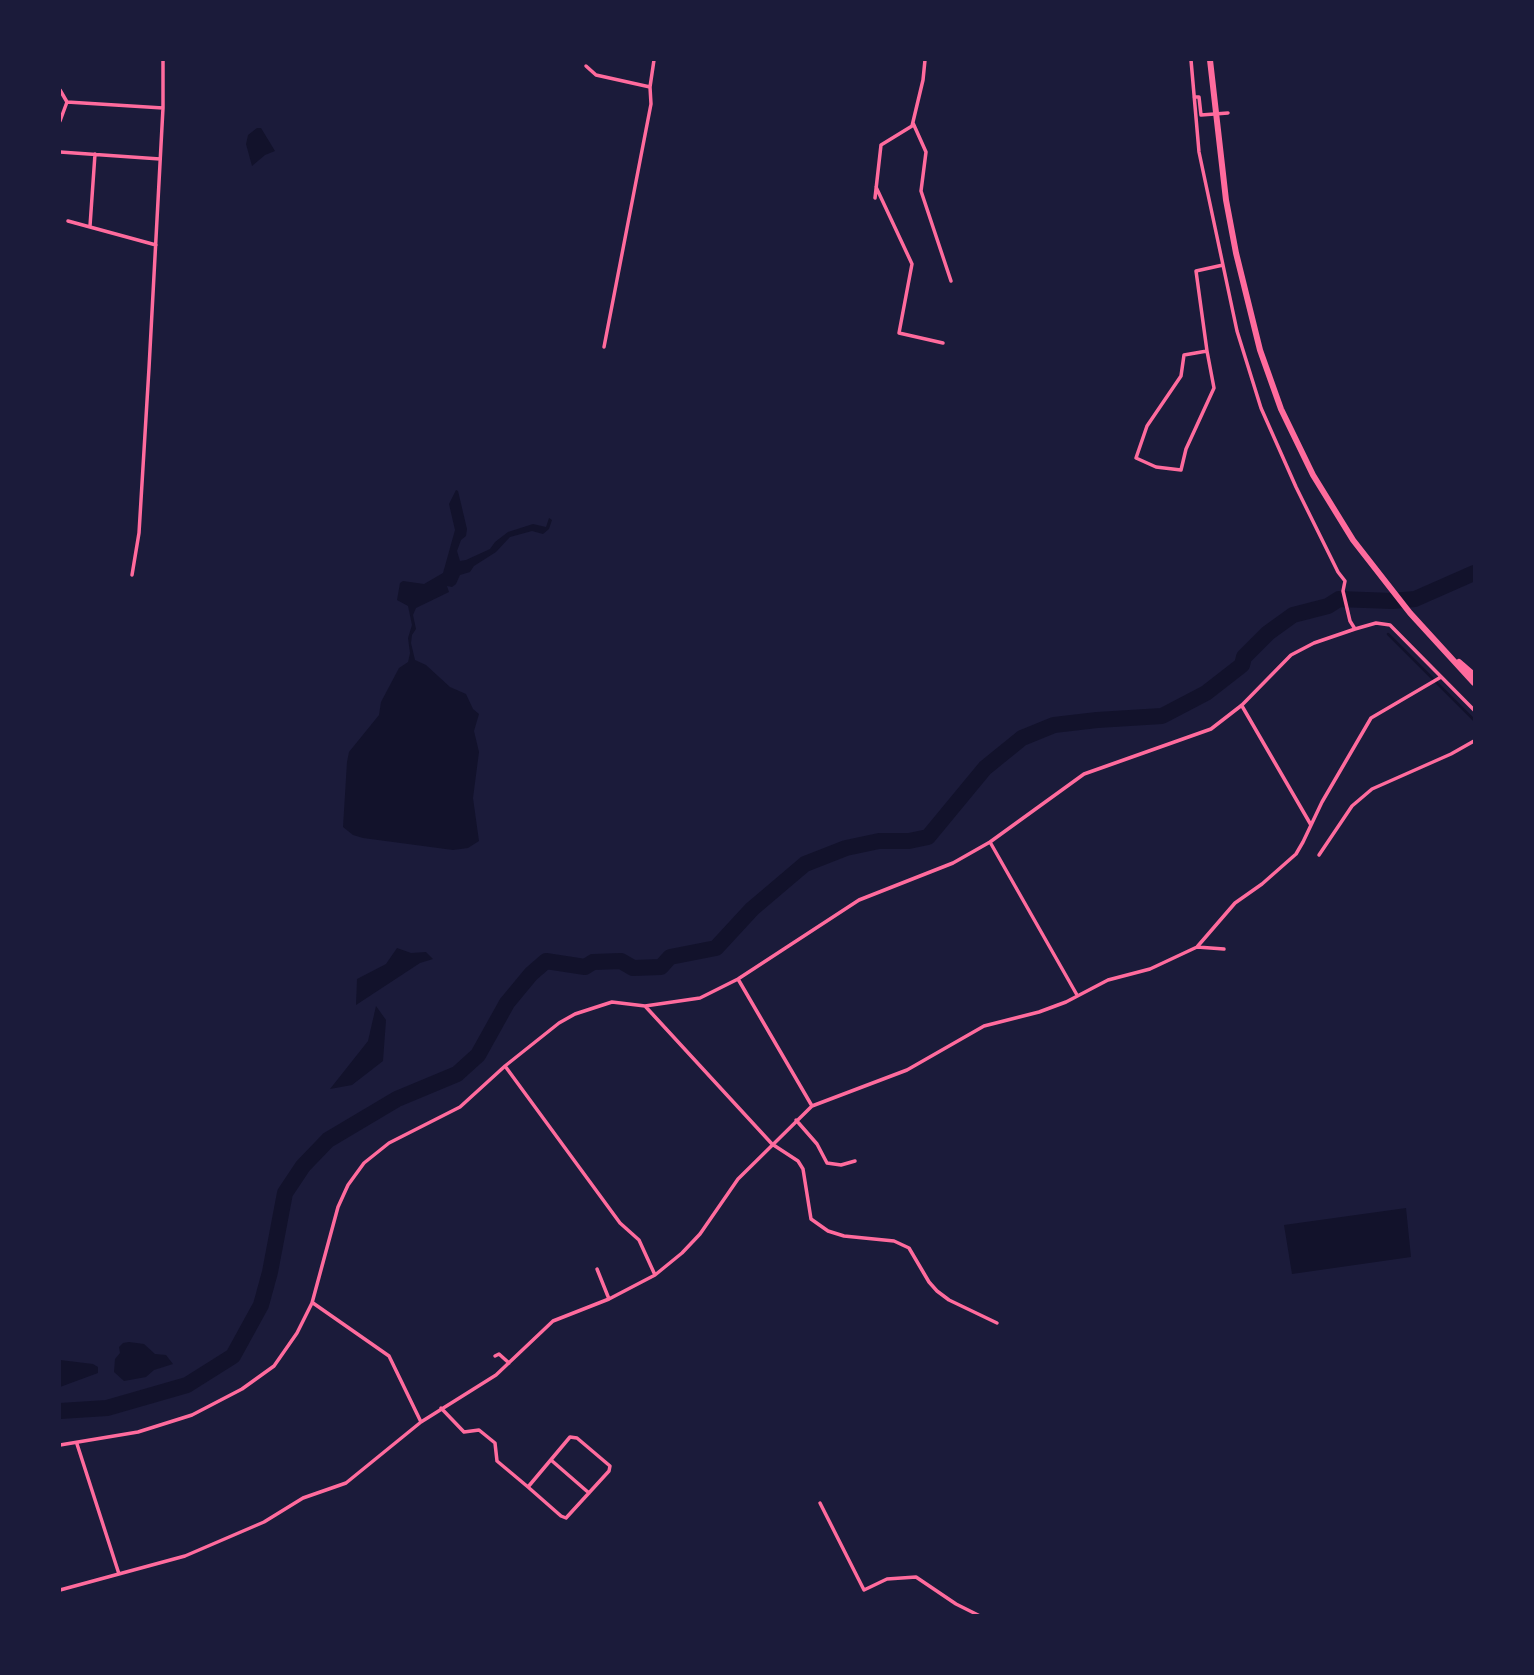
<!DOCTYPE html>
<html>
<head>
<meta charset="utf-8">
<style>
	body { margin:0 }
	#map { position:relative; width:1534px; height:1675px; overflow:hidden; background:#1b1b3a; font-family:Ubuntu,sans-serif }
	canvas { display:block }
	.frame { position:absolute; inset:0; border:61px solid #1b1b3a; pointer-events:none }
</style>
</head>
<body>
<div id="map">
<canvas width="1534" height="1675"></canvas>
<div class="frame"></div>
</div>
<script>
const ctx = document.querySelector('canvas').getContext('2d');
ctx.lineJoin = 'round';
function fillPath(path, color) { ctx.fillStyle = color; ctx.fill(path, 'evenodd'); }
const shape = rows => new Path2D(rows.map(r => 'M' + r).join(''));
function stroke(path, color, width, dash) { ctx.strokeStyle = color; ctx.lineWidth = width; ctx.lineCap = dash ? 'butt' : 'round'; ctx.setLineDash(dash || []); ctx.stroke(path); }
fillPath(shape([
	[257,128,261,128,275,151,265,155,252,166,246,144,248,135],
	[456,490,458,491,467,529,466,536,461,540,457,551,460,561,466,560,490,549,495,542,508,532,533,524,546,527,549,518,552,520,549,529,543,534,532,531,510,537,496,552,474,566,470,572,460,575,456,584,452,587,447,586,449,592,416,608,413,615,416,629,412,635,411,643,415,660,426,665,450,687,466,694,473,709,479,714,474,731,479,752,473,798,479,841,468,848,453,850,363,838,353,835,343,827,347,762,349,752,379,715,381,702,399,668,408,662,410,653,408,638,412,625,408,606,397,600,400,583,403,581,424,584,443,573,455,530,449,504],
	[397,948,411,953,426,952,433,959,420,963,356,1005,357,979,386,964],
	[376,1006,386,1020,383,1061,352,1085,330,1089,368,1041],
	[1406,1208,1411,1257,1292,1274,1284,1225],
	[129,1342,144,1344,155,1354,166,1355,173,1364,154,1370,146,1377,124,1381,114,1372,115,1359,120,1353,119,1347,123,1343],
	[60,1360,93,1364,98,1367,98,1373,60,1387]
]), '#12122b');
stroke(shape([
	[1388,634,1474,720]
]), '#12122b', 2.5);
stroke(shape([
	[60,1411,107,1408,187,1385,233,1356,261,1305,270,1272,285,1193,303,1166,328,1140,397,1099,457,1074,478,1055,507,1003,531,974,546,961,585,967,593,962,621,961,633,968,661,967,670,957,716,948,752,909,805,864,846,848,879,841,909,841,928,837,985,768,1022,738,1054,725,1097,720,1162,716,1206,693,1242,665,1244,657,1268,633,1293,615,1328,606,1339,599,1392,601,1415,599,1474,573]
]), '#12122b', 16);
stroke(shape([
	[1191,60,1199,152,1237,331,1261,408,1296,487,1338,572,1345,581,1343,591,1350,621,1355,629],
	[586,66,596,75,650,87],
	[60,90,67,102,163,108],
	[1194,97,1199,97,1201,115,1228,113],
	[60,121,67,102],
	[913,123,926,152,921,191,951,281],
	[60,152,160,159],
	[876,187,912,264,899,333,943,343],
	[875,198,881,145,912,126,923,80,925,60],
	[68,221,156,245],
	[90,226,95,154],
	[604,347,651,104,650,87,654,60],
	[1207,351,1214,388,1186,449,1181,470,1156,467,1136,458,1147,426,1181,376,1184,355,1207,351],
	[1207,351,1196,271,1223,265],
	[132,575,139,533,149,368,163,108,163,60],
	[1242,706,1311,825],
	[990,842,1077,995],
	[1319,855,1352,806,1372,789,1451,754,1474,741],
	[1197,947,1224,949],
	[738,979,812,1106],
	[645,1006,772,1144,798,1161,803,1169,811,1219,828,1231,844,1236,894,1241,909,1248,929,1282,937,1291,949,1300,997,1323],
	[505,1066,620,1223,639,1240,655,1275],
	[796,1120,817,1144,827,1163,841,1165,855,1161],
	[597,1269,609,1299],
	[313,1303,389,1356,421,1422],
	[495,1356,499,1354,509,1363],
	[441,1408,464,1432,479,1430,495,1443,497,1461,528,1487,561,1516,566,1518,609,1471,610,1466,577,1438,570,1437,528,1487],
	[77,1444,119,1574],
	[60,1445,138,1432,192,1415,242,1389,274,1366,297,1333,312,1303,338,1207,348,1185,364,1163,389,1143,460,1107,505,1066,559,1023,575,1014,612,1002,645,1006,700,998,738,979,859,900,953,863,990,842,1084,774,1211,729,1242,705,1291,655,1314,643,1355,629,1376,623,1390,625,1474,710],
	[551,1460,589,1493],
	[820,1503,864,1590,887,1579,916,1577,956,1604,980,1616],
	[60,1590,185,1556,264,1522,303,1498,346,1483,421,1422,496,1375,553,1321,609,1299,655,1275,682,1253,700,1234,738,1179,812,1106,907,1070,984,1026,1039,1012,1066,1002,1108,980,1150,969,1197,947,1235,903,1262,884,1296,854,1303,842,1322,802,1371,718,1441,677]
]), '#ff6b9d', 3.5);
stroke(shape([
	[1210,60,1226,200,1236,253,1260,350,1281,409,1313,475,1353,540,1410,613,1474,683],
	[1459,662,1474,675]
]), '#ff6b9d', 6);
</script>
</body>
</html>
